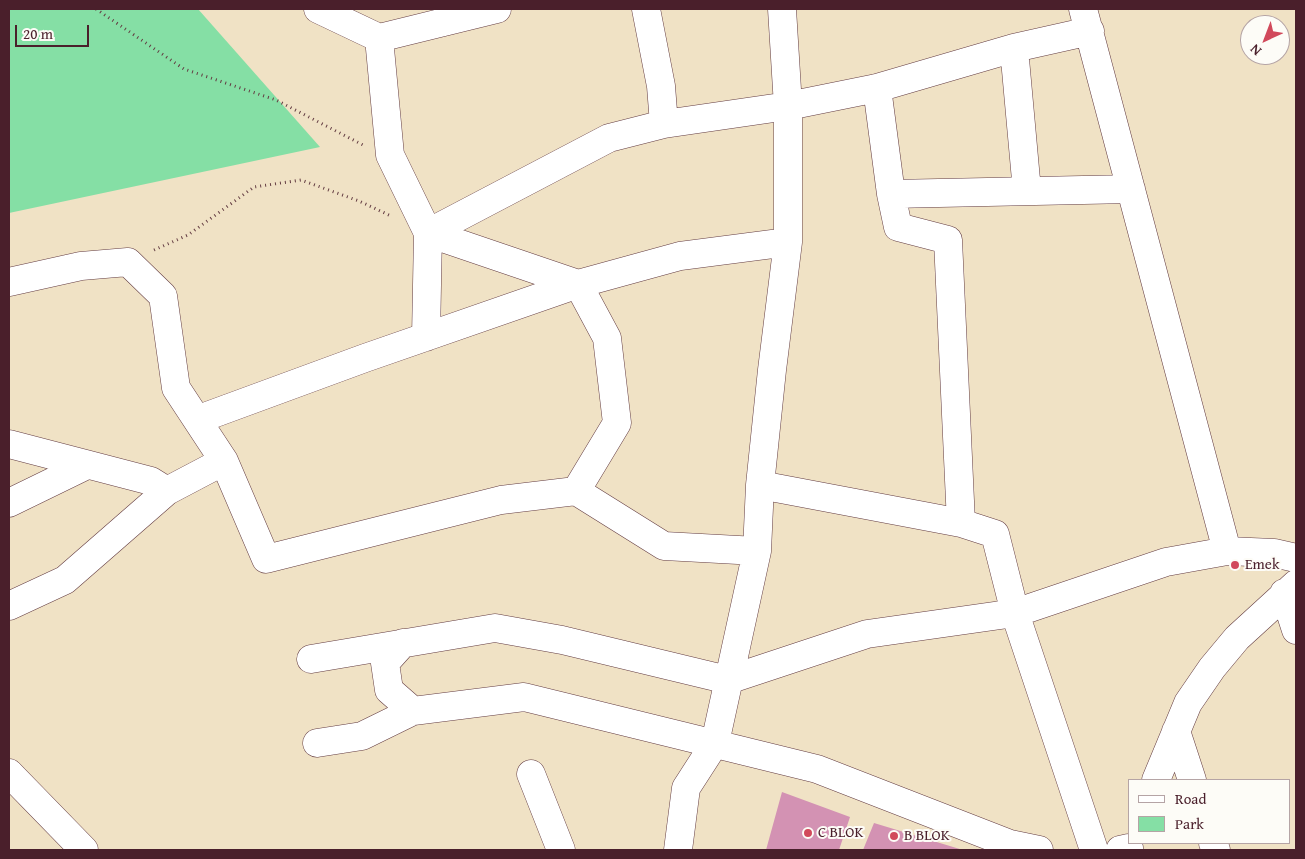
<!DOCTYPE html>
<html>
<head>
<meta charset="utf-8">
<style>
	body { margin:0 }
	#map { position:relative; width:1305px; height:859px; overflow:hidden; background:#f0e2c5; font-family:"Gentium Book Plus",serif }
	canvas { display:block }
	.frame { position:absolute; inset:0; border:10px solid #4a1f2b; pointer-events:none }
	.legend { position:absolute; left:1128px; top:779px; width:162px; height:65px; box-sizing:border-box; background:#fdfcf7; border:1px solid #b5a4a5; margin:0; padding:6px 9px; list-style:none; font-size:15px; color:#4a1f2b }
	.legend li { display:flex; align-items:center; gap:10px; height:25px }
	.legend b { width:25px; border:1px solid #b5a4a5 }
	.north { position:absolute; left:1240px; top:15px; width:50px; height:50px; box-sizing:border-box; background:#fdfcf7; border:1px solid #b5a4a5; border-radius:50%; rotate:223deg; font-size:14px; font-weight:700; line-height:20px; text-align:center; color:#4a1f2b }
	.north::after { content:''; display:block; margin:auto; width:18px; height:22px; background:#d1495b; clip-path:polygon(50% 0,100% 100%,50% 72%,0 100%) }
	.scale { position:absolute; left:15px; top:25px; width:74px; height:22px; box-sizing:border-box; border:2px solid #4a1f2b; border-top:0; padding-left:6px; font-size:15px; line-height:18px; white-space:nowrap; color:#4a1f2b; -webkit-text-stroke:4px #fdfcf7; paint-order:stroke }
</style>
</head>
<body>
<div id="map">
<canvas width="1305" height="859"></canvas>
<div class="frame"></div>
<ul class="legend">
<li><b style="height:6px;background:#fff"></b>Road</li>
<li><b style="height:14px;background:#85dfa5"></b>Park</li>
</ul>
<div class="north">N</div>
<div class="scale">20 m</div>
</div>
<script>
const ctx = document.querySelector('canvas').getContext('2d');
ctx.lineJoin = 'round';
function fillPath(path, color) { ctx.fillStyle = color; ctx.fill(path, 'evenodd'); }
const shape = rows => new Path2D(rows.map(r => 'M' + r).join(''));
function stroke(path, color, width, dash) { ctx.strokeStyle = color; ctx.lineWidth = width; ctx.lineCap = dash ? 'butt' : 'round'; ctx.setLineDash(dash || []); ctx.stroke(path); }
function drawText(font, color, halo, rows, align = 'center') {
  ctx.font = font + ' "Gentium Book Plus",serif'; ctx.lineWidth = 4; ctx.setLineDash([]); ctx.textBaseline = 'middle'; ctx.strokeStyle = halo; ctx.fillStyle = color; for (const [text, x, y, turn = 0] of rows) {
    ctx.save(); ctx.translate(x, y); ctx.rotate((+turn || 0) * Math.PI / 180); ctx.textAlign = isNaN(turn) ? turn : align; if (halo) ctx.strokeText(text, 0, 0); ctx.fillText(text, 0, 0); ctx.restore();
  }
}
fillPath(shape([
	[9,9,198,9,320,147,9,213]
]), '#85dfa5');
fillPath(shape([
	[782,792,850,817,839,850,766,850],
	[874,823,963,850,863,850]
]), '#d392b3');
const street = shape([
	[318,9,379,38,390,155,428,233,578,284,607,338,617,423,576,491],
	[646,9,661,86,664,124],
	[1083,9,1227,551],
	[379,38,497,9],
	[1014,48,1027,191],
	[877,88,891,194,898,227,948,240,961,523],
	[891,194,1131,189],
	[9,282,81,266,128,262,163,296,176,388,224,461,266,559,501,500,576,491,664,546,757,551],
	[426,337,428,233,609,138,664,124,788,106,877,88,1014,48,1090,31],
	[199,419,365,358,578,284,680,256,788,242],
	[9,444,151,481,167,491],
	[760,485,961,523,995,534,1015,613,1094,850],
	[9,503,87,465],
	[1284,593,1296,630],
	[9,606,65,580,167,491,224,461],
	[403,643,385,663,389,690,413,711,524,697,817,769,1010,844,1039,850],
	[311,659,495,628,562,640,728,680,867,634,1015,613,1166,562,1227,551,1274,553,1296,558],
	[1176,731,1192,780],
	[317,743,362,736,413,711],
	[9,773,84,850],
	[531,774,561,850],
	[1156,780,1188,703,1212,668,1237,638,1296,584],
	[1213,843,1216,850],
	[678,850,686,788,715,743,757,551,760,485,772,370,788,242,788,106,782,9],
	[1120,850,1129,848]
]);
stroke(street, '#633c42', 29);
stroke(shape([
	[96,9,184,69,276,100,363,145],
	[154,250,188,235,254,187,301,180,359,201,391,216]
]), '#633c42', 3, [1, 4]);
stroke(street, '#fff', 28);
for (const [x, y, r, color] of [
	[1235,565,5,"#d1495b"],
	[808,833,5,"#d1495b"],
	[894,836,5,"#d1495b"]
]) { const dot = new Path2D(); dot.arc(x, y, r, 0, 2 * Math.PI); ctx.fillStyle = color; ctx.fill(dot); stroke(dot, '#fdfcf7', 2); }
drawText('15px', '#4a1f2b', '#fdfcf7', [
	["Emek",1245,565],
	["C BLOK",818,833],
	["B BLOK",904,836]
], 'left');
</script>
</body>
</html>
